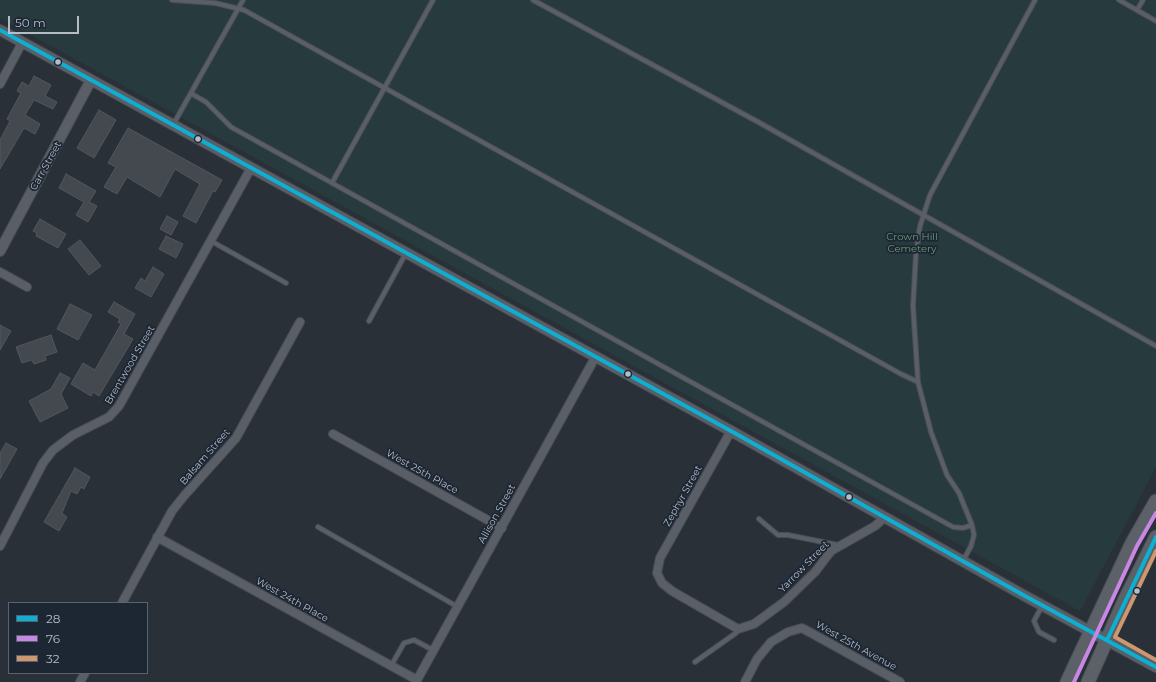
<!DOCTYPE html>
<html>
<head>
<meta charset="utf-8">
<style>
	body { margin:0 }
	#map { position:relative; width:1156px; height:682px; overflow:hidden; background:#2a3038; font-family:Montserrat,sans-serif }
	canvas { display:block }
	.legend { position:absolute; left:8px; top:602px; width:140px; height:72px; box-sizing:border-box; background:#1d2633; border:1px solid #59626f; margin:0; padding:5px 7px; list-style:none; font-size:12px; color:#b4bcc9 }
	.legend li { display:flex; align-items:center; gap:8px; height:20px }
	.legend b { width:20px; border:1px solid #59626f }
	.scale { position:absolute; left:8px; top:16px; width:71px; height:18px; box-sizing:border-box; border:2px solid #b4bcc9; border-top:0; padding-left:5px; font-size:12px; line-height:14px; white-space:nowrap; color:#b4bcc9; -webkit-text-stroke:3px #1d2633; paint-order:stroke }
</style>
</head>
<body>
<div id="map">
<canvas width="1156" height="682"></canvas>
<ul class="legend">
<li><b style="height:5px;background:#0dafd3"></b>28</li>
<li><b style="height:5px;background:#c787e3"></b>76</li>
<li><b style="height:5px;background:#cd976f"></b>32</li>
</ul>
<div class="scale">50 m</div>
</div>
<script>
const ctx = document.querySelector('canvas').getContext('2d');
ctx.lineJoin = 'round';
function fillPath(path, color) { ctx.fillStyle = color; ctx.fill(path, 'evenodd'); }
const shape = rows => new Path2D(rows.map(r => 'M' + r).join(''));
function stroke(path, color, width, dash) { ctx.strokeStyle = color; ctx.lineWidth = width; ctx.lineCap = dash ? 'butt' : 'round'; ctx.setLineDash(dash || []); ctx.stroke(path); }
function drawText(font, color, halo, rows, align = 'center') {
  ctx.font = font + ' Montserrat,sans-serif'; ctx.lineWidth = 3.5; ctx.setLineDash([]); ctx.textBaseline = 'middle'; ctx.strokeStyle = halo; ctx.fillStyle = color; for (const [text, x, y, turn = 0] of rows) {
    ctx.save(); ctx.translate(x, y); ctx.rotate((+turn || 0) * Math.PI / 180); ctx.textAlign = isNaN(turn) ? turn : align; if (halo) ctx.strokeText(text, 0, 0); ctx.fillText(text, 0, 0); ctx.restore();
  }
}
fillPath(shape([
	[0,0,1156,0,1156,467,1080,611,0,18]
]), '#273a3e');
const building = shape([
	[34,76,51,85,45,96,57,102,53,109,34,100,25,115,40,124,35,134,24,128,0,169,0,140,10,121,7,119,21,93,17,91,22,82,29,86,34,76],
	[99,110,116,120,94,158,77,148,99,110],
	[128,128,222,180,215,192,213,191,196,223,183,216,200,184,175,169,160,197,127,177,117,194,104,187,116,167,108,163,128,128],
	[66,174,96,191,89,202,97,206,88,222,76,215,84,202,59,188,66,174],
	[167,216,178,222,171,235,160,229,167,216],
	[40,219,66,234,58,248,36,236,37,233,33,231,40,219],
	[166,236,183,244,176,258,159,249,166,236],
	[80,240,101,266,89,275,68,249,80,240],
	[153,267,164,274,151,297,135,288,141,278,145,281,153,267],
	[114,302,135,314,124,334,133,339,99,396,93,392,91,396,71,384,83,363,95,370,121,324,118,322,120,319,108,312,114,302],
	[70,304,92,315,78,340,57,329,70,304],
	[0,325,11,331,0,350,0,325],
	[51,335,57,352,45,356,46,360,34,364,32,360,22,363,16,347,51,335],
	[60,373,70,378,61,394,68,408,40,422,29,401,51,389,60,373],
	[6,443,17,449,0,479,0,453,6,443],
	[75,468,90,477,84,489,81,487,77,494,71,491,62,513,67,517,59,531,44,522,75,468]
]);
fillPath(building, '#444950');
stroke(building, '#52575f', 1);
const service = shape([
	[172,0,215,3,244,10,901,374,918,382],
	[533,0,760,123,1156,346],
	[1119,0,1156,21],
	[1137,10,1143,0],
	[192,94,206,102,231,127,635,351,953,527,963,528,972,525],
	[173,125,243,0],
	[332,183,433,0],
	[211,241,286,283],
	[369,321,406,253],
	[759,519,778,535,788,535,838,545],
	[318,527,458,607],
	[963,561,971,546,974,535,972,525,959,493,947,475,931,432,918,382,913,306,916,253,920,226,930,195,1035,0],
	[1042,606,1034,621,1039,632,1054,640],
	[695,662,736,633,738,629],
	[391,666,404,643,414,640,433,650]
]);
const minor = shape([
	[0,84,22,43],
	[0,272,27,287],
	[731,431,660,558,657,573,662,583,672,591,738,629,754,624,784,602,815,572,831,551,875,526,885,517],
	[333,434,502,528],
	[157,537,417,680],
	[0,546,43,463,53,450,73,435,109,417,119,406,251,168],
	[122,603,172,511,184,496,236,438,300,322],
	[80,682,85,673],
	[416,682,596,356],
	[745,682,757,659,771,642,788,632,802,628,900,682]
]);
const tertiary = shape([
	[0,30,731,431,1025,596,1156,667],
	[0,251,91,80]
]);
const primary = shape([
	[1067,682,1132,543,1156,501],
	[1088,682,1125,599,1156,537]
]);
stroke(service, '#484c53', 6);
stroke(minor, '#484c53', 10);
stroke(tertiary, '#484c53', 12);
stroke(primary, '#484c55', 15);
stroke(service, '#5a5e66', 4);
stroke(minor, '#5a5e66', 8);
stroke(tertiary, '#5a5e66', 10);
stroke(primary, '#5c6168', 13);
stroke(shape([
	[0,30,731,431,1025,596,1156,667],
	[1107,640,1156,537]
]), '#0dafd3', 4);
stroke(shape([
	[1074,682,1137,546,1156,513]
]), '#c787e3', 4);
stroke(shape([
	[1156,551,1115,637,1156,660]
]), '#cd976f', 4);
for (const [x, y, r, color] of [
	[58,62,3.5,"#b4bcc9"],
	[198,139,3.5,"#b4bcc9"],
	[628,374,3.5,"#b4bcc9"],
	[849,497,3.5,"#b4bcc9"],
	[1137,591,3.5,"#b4bcc9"]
]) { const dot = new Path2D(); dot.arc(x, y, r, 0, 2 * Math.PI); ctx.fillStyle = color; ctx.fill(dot); stroke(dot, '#1d2633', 1.5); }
drawText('10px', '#b4bcc9', '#1d2633', [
	["Carr Street",46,166,-61],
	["Brentwood Street",130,365,-60],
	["Balsam Street",205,457,-49],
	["West 25th Place",422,472,29],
	["Zephyr Street",683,496,-61],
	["Allison Street",497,514,-61],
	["Yarrow Street",804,567,-46],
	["West 24th Place",292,600,29],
	["West 25th Avenue",856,646,29]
]);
drawText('10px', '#6b9a76', '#1d2633', [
	["Crown Hill",912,237],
	["Cemetery",912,249]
]);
</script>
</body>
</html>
